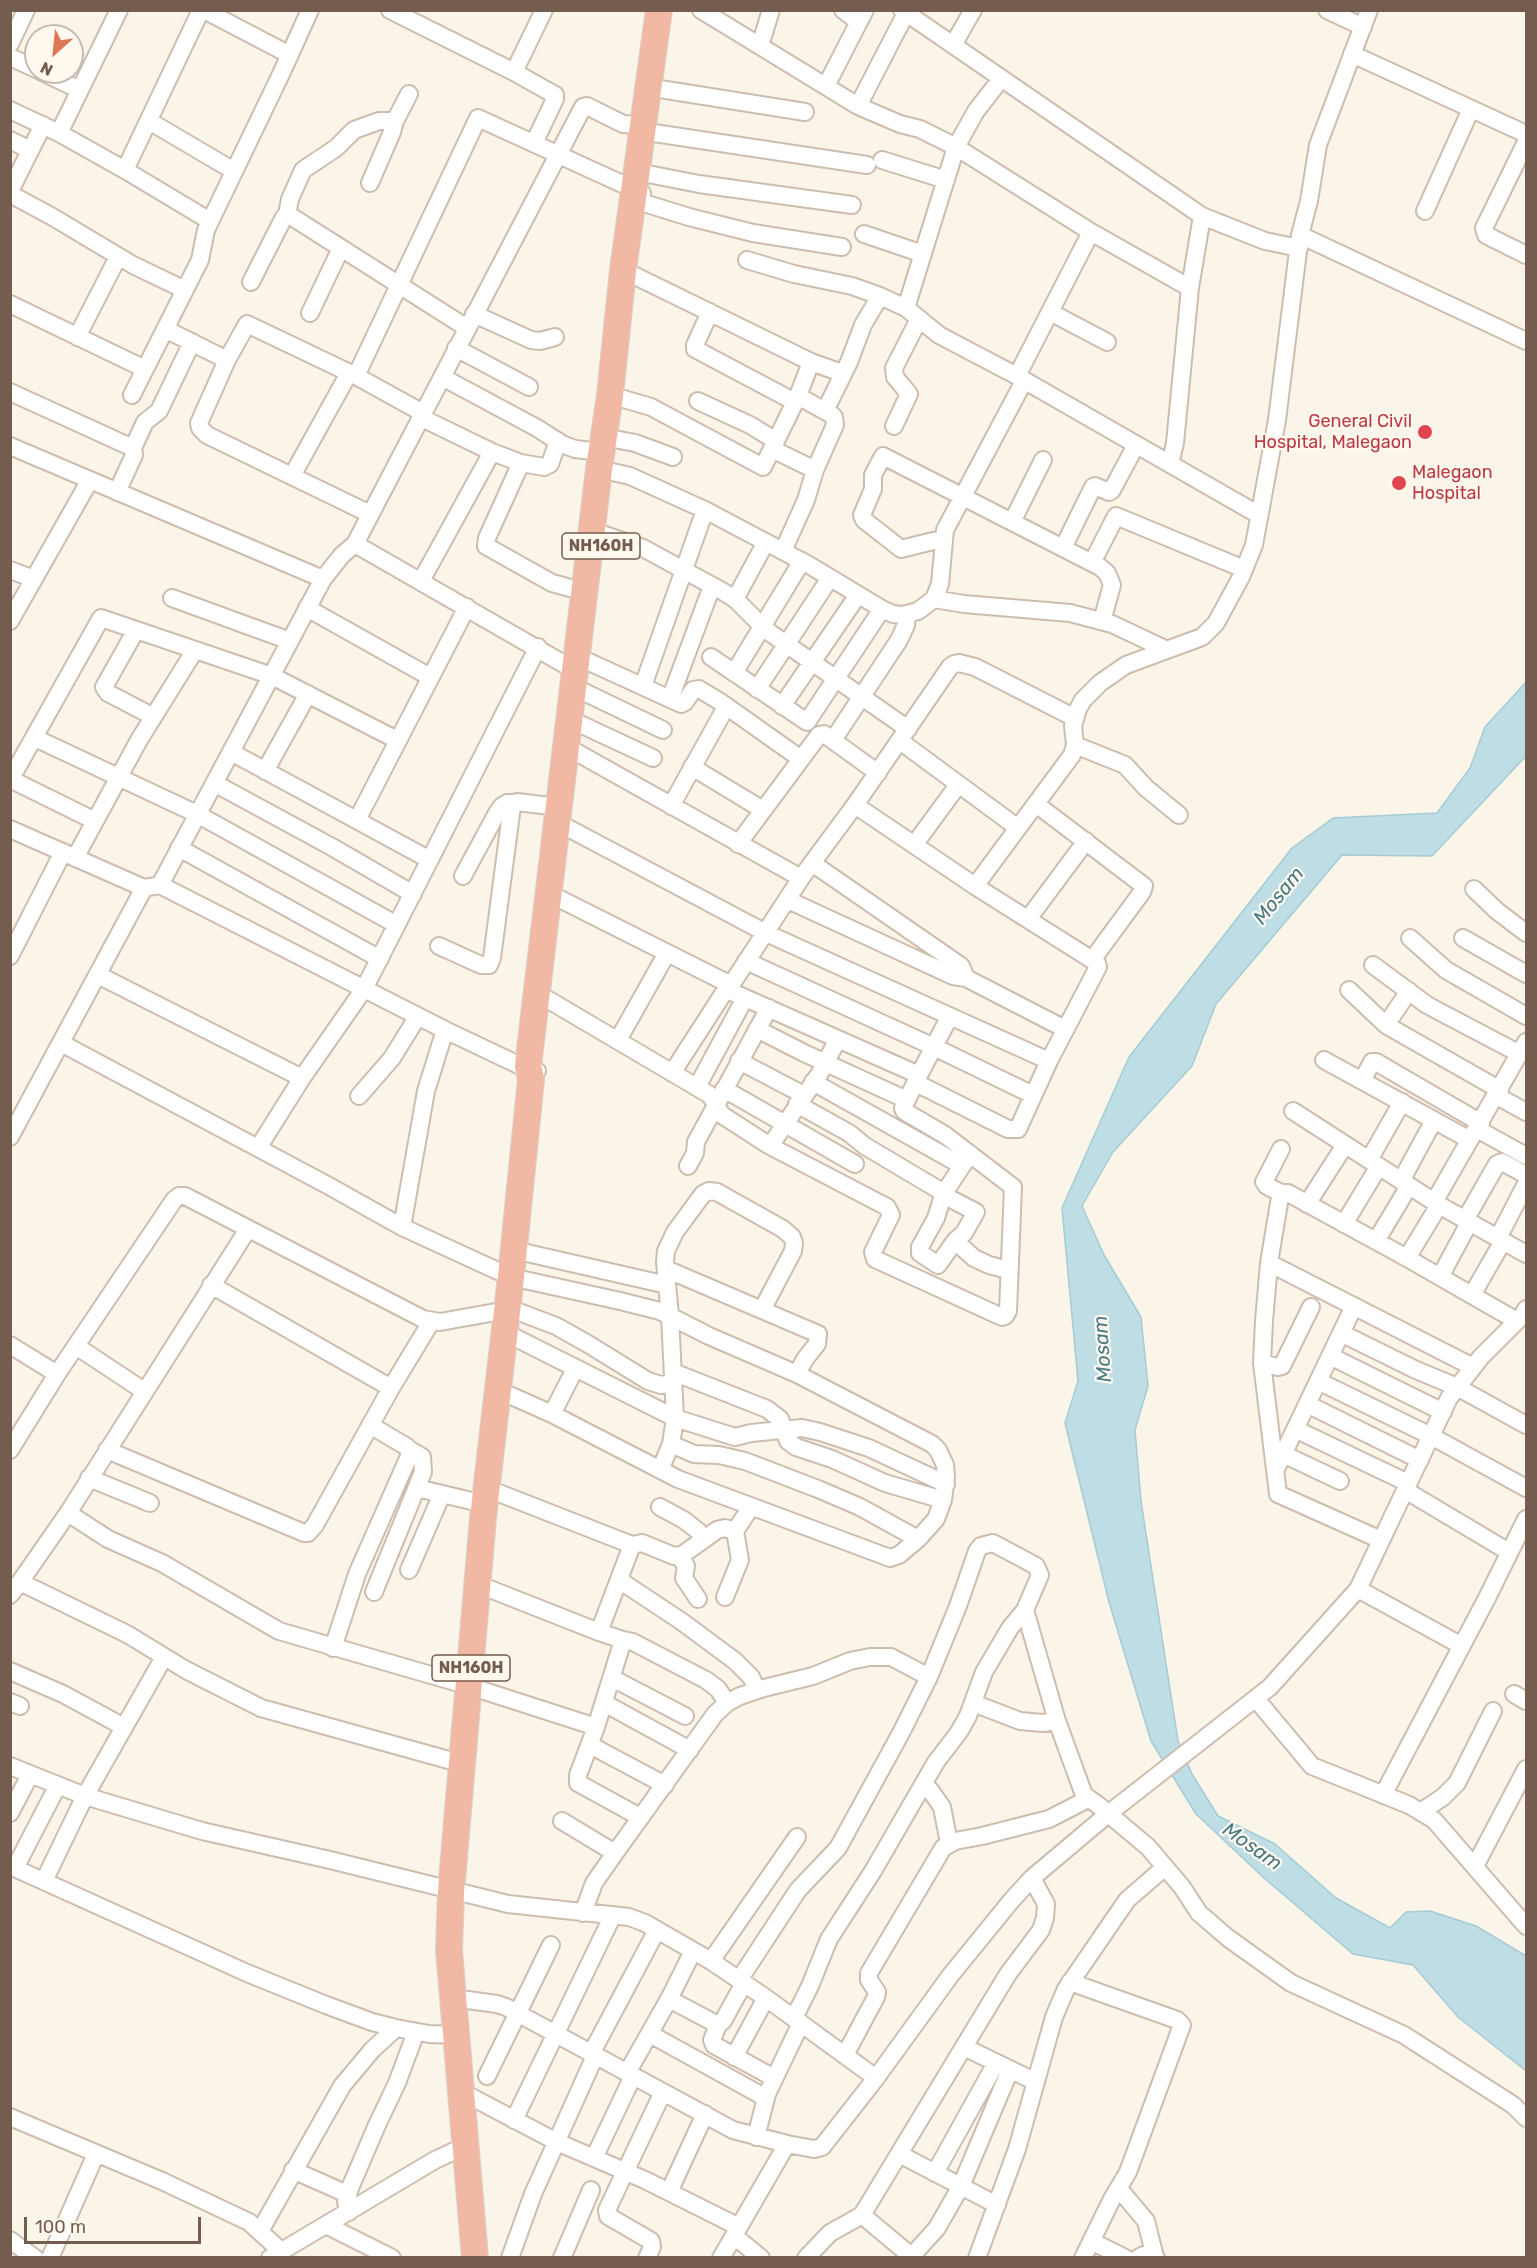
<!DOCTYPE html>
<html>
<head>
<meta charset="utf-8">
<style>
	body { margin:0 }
	#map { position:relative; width:1537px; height:2268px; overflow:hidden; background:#fbf4e8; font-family:Rubik,sans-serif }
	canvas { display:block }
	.frame { position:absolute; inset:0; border:12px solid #745c4e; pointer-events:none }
	.north { position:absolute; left:24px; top:24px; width:60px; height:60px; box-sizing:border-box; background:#fef8ef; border:2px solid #c7baaf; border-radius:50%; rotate:207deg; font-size:16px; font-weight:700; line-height:24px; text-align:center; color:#745c4e }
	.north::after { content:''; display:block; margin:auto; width:21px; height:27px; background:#dd7756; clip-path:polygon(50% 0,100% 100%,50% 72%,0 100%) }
	.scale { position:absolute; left:24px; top:2217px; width:177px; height:27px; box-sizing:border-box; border:3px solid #745c4e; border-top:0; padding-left:8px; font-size:18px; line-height:21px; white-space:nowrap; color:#745c4e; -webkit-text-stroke:4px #fef8ef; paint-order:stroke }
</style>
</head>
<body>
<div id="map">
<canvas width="1537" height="2268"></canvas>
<div class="frame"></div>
<div class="north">N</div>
<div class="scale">100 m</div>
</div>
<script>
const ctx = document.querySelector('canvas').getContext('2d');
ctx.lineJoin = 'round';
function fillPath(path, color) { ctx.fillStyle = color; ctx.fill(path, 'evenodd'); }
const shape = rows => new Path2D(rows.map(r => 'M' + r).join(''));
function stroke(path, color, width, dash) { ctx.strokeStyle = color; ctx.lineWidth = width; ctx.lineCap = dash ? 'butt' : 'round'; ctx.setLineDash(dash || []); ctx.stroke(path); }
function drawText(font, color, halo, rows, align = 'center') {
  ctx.font = font + ' Rubik,sans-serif'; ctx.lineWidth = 4.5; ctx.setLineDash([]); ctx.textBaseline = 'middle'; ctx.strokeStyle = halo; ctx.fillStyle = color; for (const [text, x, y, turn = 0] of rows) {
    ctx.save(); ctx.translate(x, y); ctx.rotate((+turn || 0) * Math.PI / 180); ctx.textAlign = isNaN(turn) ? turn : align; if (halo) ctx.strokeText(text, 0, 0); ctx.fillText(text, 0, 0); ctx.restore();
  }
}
const water = shape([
	[1526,682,1526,756,1432,856,1342,855,1216,1004,1192,1066,1113,1152,1082,1206,1104,1255,1141,1317,1148,1386,1135,1430,1141,1501,1178,1741,1192,1774,1218,1816,1275,1844,1336,1898,1390,1928,1406,1912,1430,1911,1476,1926,1526,1956,1526,2071,1458,2017,1413,1965,1353,1954,1264,1878,1196,1814,1151,1741,1109,1602,1065,1423,1078,1381,1062,1208,1129,1057,1292,848,1333,818,1437,813,1470,768,1485,727,1526,682]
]);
fillPath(water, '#bedde4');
stroke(water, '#a4ccd5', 1.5);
const minor = shape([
	[201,10,125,170,210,221],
	[204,10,290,55],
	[390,10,514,72,544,10],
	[701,10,858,106,900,124,920,129,956,147,1091,232,1190,288,1202,216],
	[843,10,859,22],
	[902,10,1202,216,1265,241,1299,248],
	[1327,10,1363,27],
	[1369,10,1318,145,1309,201,1300,235,1526,341],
	[10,44,26,10],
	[953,45,973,10],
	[760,46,771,10],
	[1352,54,1526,134],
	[10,57,36,69],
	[42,72,80,90],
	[514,72,555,95,555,99,534,143],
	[1001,79,976,111,956,147,906,308,939,335,1017,376,1091,232],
	[826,86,865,10],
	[660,89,805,112],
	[858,106,906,13],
	[10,110,59,133,119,10],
	[149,121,234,171],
	[59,133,125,170],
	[654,133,867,165],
	[10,140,30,150],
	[1526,142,1484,228,1486,235,1526,255],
	[882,160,946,180],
	[648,174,699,184,852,205],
	[370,183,392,132,395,121],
	[10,191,43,125],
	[10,194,51,216,133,265,185,290],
	[644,203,689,217,753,233,842,247],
	[1425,211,1471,109],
	[287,215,290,199,303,170,336,148,354,130,379,121,395,121,409,94],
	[864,234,923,254],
	[747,260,794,274,852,286,880,296],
	[251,282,284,217,289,215,467,328],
	[10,304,145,369],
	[710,312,695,345,695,349,795,402],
	[1050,312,1107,342],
	[310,313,341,248],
	[474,314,531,340,540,341,555,337],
	[165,329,227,360],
	[77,337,118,257],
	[456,348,529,387],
	[811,362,842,373],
	[1015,375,1170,464,1175,443,1190,288],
	[356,376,247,324,227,360,199,423,200,428,207,435,370,514],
	[442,377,537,428,562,444,575,449,601,452],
	[10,392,133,448,134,455,117,492],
	[132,395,200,260,206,230,281,74,310,10],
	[610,395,651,407,763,467,798,396,811,362,623,270],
	[698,401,750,425,776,441],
	[825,411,849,362,863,325,880,296,906,308],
	[423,413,356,376,478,118,642,193],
	[420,417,492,452,521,463,544,467,550,464,558,441],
	[894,426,909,394,895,377,894,368,919,319],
	[614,439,635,443,673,457],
	[10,446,323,579],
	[133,448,145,422,159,411,192,342],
	[772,449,815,470],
	[521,463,487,538,486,546,552,583,585,592],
	[1170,464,1259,515],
	[599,469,630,476,705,510,809,565,882,609,893,614,903,615,918,611,934,599,940,584,945,530,1024,381],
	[292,476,349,373],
	[1012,522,1043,460],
	[602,534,643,548,722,591,735,599,766,630,908,729],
	[944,540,933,541,901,549,864,520,862,515,873,489,873,475,883,456,1100,567,1107,573,1112,585,1102,621],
	[355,544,583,107,587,106,623,124,642,125],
	[1063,548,1093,487,1095,486,1109,492,1112,490,1136,445],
	[783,551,806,500,815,470,835,425,834,417,832,415,798,396],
	[1092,563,1116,516,1244,569],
	[10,570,34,579],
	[421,581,492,452],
	[172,598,290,641],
	[735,599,766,542],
	[934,599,964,604,1070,613,1112,624,1167,650],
	[307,608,430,677],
	[10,621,90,480],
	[136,630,104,687,108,693,152,716],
	[711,657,807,722,882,609],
	[587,661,681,704,685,702,693,690,699,689,719,701,801,759],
	[734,673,802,561],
	[643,686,705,510],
	[757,689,830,578],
	[584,692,663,730],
	[670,699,712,586],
	[782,706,858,595],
	[580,724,653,758],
	[35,738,197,814,397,925],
	[833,740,899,640,906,625,907,614],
	[900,741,1018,828],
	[1075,745,1125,765,1146,788,1179,815],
	[567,747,801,878,855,805,950,667,954,664,959,663,975,667,1075,718],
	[231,752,430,860],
	[692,767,763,810],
	[265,771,308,694],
	[10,780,101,618,272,676,397,740],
	[12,780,95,821],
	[214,783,332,847,413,894],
	[1036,804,1144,886,1142,892,1092,960],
	[855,805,975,886,1097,963,1098,967,1049,1061,1018,1129,1008,1129,916,1083],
	[671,806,726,707],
	[357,820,467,607],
	[568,828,766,933,1049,1061],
	[10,829,144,888],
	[738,844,819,735,824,734,878,773],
	[914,845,958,785],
	[179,848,380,959],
	[75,858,139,740,195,650],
	[812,863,961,966,966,978],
	[463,876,497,813,502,806,507,803,514,803],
	[975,886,1072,755,1075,745,1073,726,1078,709,1083,700,1100,683,1126,665,1202,637,1216,623,1241,577,1254,545,1277,420,1300,235],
	[1474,889,1497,911,1526,933],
	[548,893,731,985,801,878],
	[788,900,953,976,966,978,1065,1029],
	[1028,919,1086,841],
	[1410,938,1446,970,1526,1016],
	[1463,938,1526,974],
	[439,946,481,965,489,965,492,958,512,806,517,802,559,807],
	[10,956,63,852],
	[746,961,934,1047,1033,1095],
	[1373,965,1427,1005,1520,1054],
	[98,975,302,1078],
	[731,985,731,989,734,993,919,1075,950,1016],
	[1349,990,1386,1025,1500,1090],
	[536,995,547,999,710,1095,722,1115,770,1146,887,1207,891,1215,873,1252,875,1259,1002,1317,1005,1316,1008,1311,1013,1187,945,1135,904,1111,903,1108,919,1075],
	[1386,1025,1409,991],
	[757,1029,804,1053,907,1100],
	[618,1040,667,953],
	[61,1043,329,1186,402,1227,511,1277,620,1301,660,1311,709,1336,797,1374,932,1444,938,1450,945,1465,946,1477,943,1500,936,1519,918,1539,899,1555,890,1558,678,1479,552,1414,498,1390],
	[1324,1060,1470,1140],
	[739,1061,804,1095],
	[537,1071,527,1069,445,1030,160,885,323,579,342,555,355,544,576,671],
	[672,1073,723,994,731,989],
	[1362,1081,1372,1062,1376,1062,1481,1123],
	[813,1082,961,1165],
	[697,1087,745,998],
	[724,1089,855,1164],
	[359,1096,392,1058,418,1016],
	[1497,1096,1526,1112],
	[797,1104,849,1133,865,1146,944,1193],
	[1293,1111,1439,1205,1526,1254],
	[1477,1129,1526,1156],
	[10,1137,144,888,160,885],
	[770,1146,820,1073,838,1039],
	[258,1148,302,1078,364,989,538,647],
	[1281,1149,1264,1182,1267,1186,1283,1194],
	[1369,1160,1402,1102],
	[688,1166,695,1153,696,1142,769,1008],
	[1401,1181,1434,1120],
	[943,1195,976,1212,964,1233,955,1241,938,1265,920,1253,920,1247,936,1218,940,1205,943,1195,944,1193,970,1154],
	[1434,1202,1526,1042],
	[1307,1204,1345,1145],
	[1465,1220,1497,1164,1502,1162,1526,1175],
	[1344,1224,1379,1166],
	[402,1227,426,1091,445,1030],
	[248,1229,68,1513,20,1582,127,1634,186,1670,261,1708,463,1764],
	[1498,1238,1526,1184],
	[955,1241,974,1258,989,1265,1008,1270],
	[1376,1241,1409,1186],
	[514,1250,667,1285],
	[1407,1258,1439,1205],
	[1269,1263,1473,1367],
	[666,1269,818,1334,817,1344,805,1359,797,1374],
	[1440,1277,1469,1223],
	[211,1285,391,1388],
	[1472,1295,1503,1241],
	[504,1332,675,1418,735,1437,751,1433,802,1428,820,1432,869,1448,946,1484],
	[1341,1333,1416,1370,1457,1387,1526,1425],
	[10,1345,57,1374,10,1450],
	[76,1346,144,1391],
	[1330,1356,1443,1412],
	[1262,1363,1278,1367,1282,1366,1311,1307],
	[673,1372,767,1409,780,1419,788,1441,796,1447,832,1459,885,1483,943,1500],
	[57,1374,174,1200,179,1196,185,1196,423,1319,440,1322,507,1310,519,1312,556,1326,588,1344,648,1381,661,1385,674,1383],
	[1318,1381,1431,1436,1526,1488],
	[1307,1404,1420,1460],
	[552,1414,575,1369],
	[1295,1429,1408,1483],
	[671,1444,694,1454,719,1455,745,1461,818,1489,860,1507,918,1539],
	[107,1450,304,1533,308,1533,315,1525,391,1388,431,1322],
	[1283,1454,1340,1481],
	[1276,1469,1354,1306],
	[660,1470,671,1444,675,1418,670,1316,665,1262,666,1251,675,1232,703,1194,709,1191,717,1192,783,1229,792,1237,794,1243,793,1251,762,1310],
	[89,1478,150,1503],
	[417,1488,484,1504],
	[486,1488,632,1545,599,1632],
	[1405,1490,1509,1552],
	[660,1507,684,1520,698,1531,704,1539],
	[68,1513,108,1539,162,1563,279,1631,469,1686,596,1727,623,1640,633,1642,706,1680,718,1689,727,1703],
	[1381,1540,1278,1494,1262,1363,1264,1321,1269,1263,1280,1197,1285,1193,1288,1193,1407,1258,1517,1321],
	[632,1545,642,1543,674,1556,682,1555,717,1530,725,1528,735,1531,751,1507],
	[679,1556,686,1566,684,1578,698,1599],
	[409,1570,442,1494],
	[619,1580,681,1621,735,1661,751,1677,757,1690],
	[477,1584,599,1632,623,1640],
	[1358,1589,1462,1646],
	[374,1592,423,1472,422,1457,410,1450],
	[10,1595,20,1582],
	[725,1597,740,1560,735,1531],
	[1025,1610,1057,1721,1084,1795,1098,1805,1148,1847,1182,1887,1199,1913,1228,1938,1291,1983,1404,2035,1513,2105,1526,2118],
	[333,1648,357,1574,410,1454,407,1447,370,1425],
	[10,1671,63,1694,124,1727],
	[612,1678,685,1716],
	[1514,1694,1526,1701],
	[1256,1699,1312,1766,1409,1805,1434,1820,1526,1926],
	[10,1702,20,1706],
	[604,1703,690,1750],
	[973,1703,1020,1721,1043,1723,1057,1721],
	[596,1727,578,1775,578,1783,640,1817],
	[590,1745,665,1785],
	[10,1766,85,1796,202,1831,330,1860,508,1904,629,1917,645,1923,711,1961,766,1998,876,2078],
	[923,1786,930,1790,942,1807,949,1843],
	[1383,1795,1487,1598,1526,1519],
	[1422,1811,1443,1797,1457,1783,1493,1711],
	[10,1813,30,1775],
	[562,1821,615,1853],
	[10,1866,247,1973,326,2005,372,2022,396,2028,429,2034,456,2035],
	[1475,1866,1526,1769],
	[15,1868,58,1785],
	[44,1881,85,1796,164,1657],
	[583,1913,594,1883,615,1853,715,1714,727,1703,740,1696,764,1688,813,1676,850,1661,870,1657,891,1657,929,1677],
	[711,1961,797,1837],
	[739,1980,798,1890,838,1848,902,1731,929,1677,958,1606,977,1551,981,1546,993,1543,1036,1566,1040,1575,1025,1610,1010,1628,984,1672,968,1716,959,1732,936,1762,873,1871,829,1939,810,1986,794,2018],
	[1070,1982,1177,2020,1182,2025,1128,2172,1112,2199,1083,2258],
	[453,1998,497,2004,506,2007,733,2130,787,2144],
	[669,1999,718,2025,723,2021,744,1983],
	[718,2025,712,2040,714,2045,774,2078],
	[650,2034,766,2098],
	[964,2047,1036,2082],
	[591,2054,657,1930],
	[845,2055,876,1997,877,1992,869,1980,869,1973,943,1848,955,1841,982,1836,1049,1819,1088,1799],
	[734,2057,766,1998],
	[627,2073,669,1999,693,1951],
	[487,2076,551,1945],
	[460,2091,557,2142,645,2180,739,2227],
	[10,2117,162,2181,249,2222,281,2251],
	[514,2120,613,1915],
	[756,2137,767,2094,801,2023],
	[901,2155,997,2205],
	[594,2158,633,2076],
	[293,2170,347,2194],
	[935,2173,996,2063],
	[1119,2189,1146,2221,1155,2257],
	[669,2192,705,2114],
	[349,2212,346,2202,350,2188,377,2125,397,2083,416,2032],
	[862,2215,911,2256],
	[326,2225,392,2258],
	[260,2231,342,2086,372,2050,396,2028],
	[734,2236,761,2258],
	[10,2240,35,2258],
	[1091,2241,1125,2258],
	[50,2258,96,2154],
	[270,2258,435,2160,465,2146],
	[510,2258,533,2194,595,2056],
	[562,2258,591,2190],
	[647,2258,652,2247,651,2241,608,2216,607,2210,663,2092],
	[721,2258,787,2144,814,2149,822,2147,876,2078,950,1976,1011,1901,1032,1878,1108,1814,1270,1687,1358,1589,1449,1398,1481,1357,1523,1315,1526,1309],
	[806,2258,830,2233,862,2215,1008,1974,1041,1930,1045,1918,1046,1904,1032,1878],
	[910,2258,937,2228,961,2186,1010,2070],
	[977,2258,1017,2149,1054,2017,1066,1989,1127,1900,1165,1867],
	[1138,2258,1144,2255,1156,2258]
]);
const highway = shape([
	[475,2258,449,1950,451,1892,483,1518,511,1277,531,1079,528,1066,599,469,610,395,623,270,659,10]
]);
stroke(minor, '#cdbdaf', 20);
stroke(highway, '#d8d1cd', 28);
stroke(minor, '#fff', 16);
stroke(highway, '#f1b9a3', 26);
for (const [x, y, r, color] of [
	[1425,432,8,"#e0444e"],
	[1399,483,8,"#e0444e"]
]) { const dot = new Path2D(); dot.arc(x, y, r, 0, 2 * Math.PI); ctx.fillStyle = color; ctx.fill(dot); stroke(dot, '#fef8ef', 2); }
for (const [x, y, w] of [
	[601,546,78],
	[471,1668,78]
]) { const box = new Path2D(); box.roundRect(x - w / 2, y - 13, w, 26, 4.5); ctx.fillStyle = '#fef8ef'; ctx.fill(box); stroke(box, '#745c4e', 1.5); }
drawText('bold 16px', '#745c4e', null, [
	["NH160H",601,546],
	["NH160H",471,1668]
]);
drawText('18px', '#be3a42', '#fef8ef', [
	["General Civil",1412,422],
	["Hospital, Malegaon",1412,443],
	["Malegaon",1412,473,"left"],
	["Hospital",1412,494,"left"]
], 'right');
drawText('italic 20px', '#487a85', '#fef8ef', [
	["Mosam",1279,896,-51],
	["Mosam",1103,1349,-94],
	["Mosam",1252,1847,35]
]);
</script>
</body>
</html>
